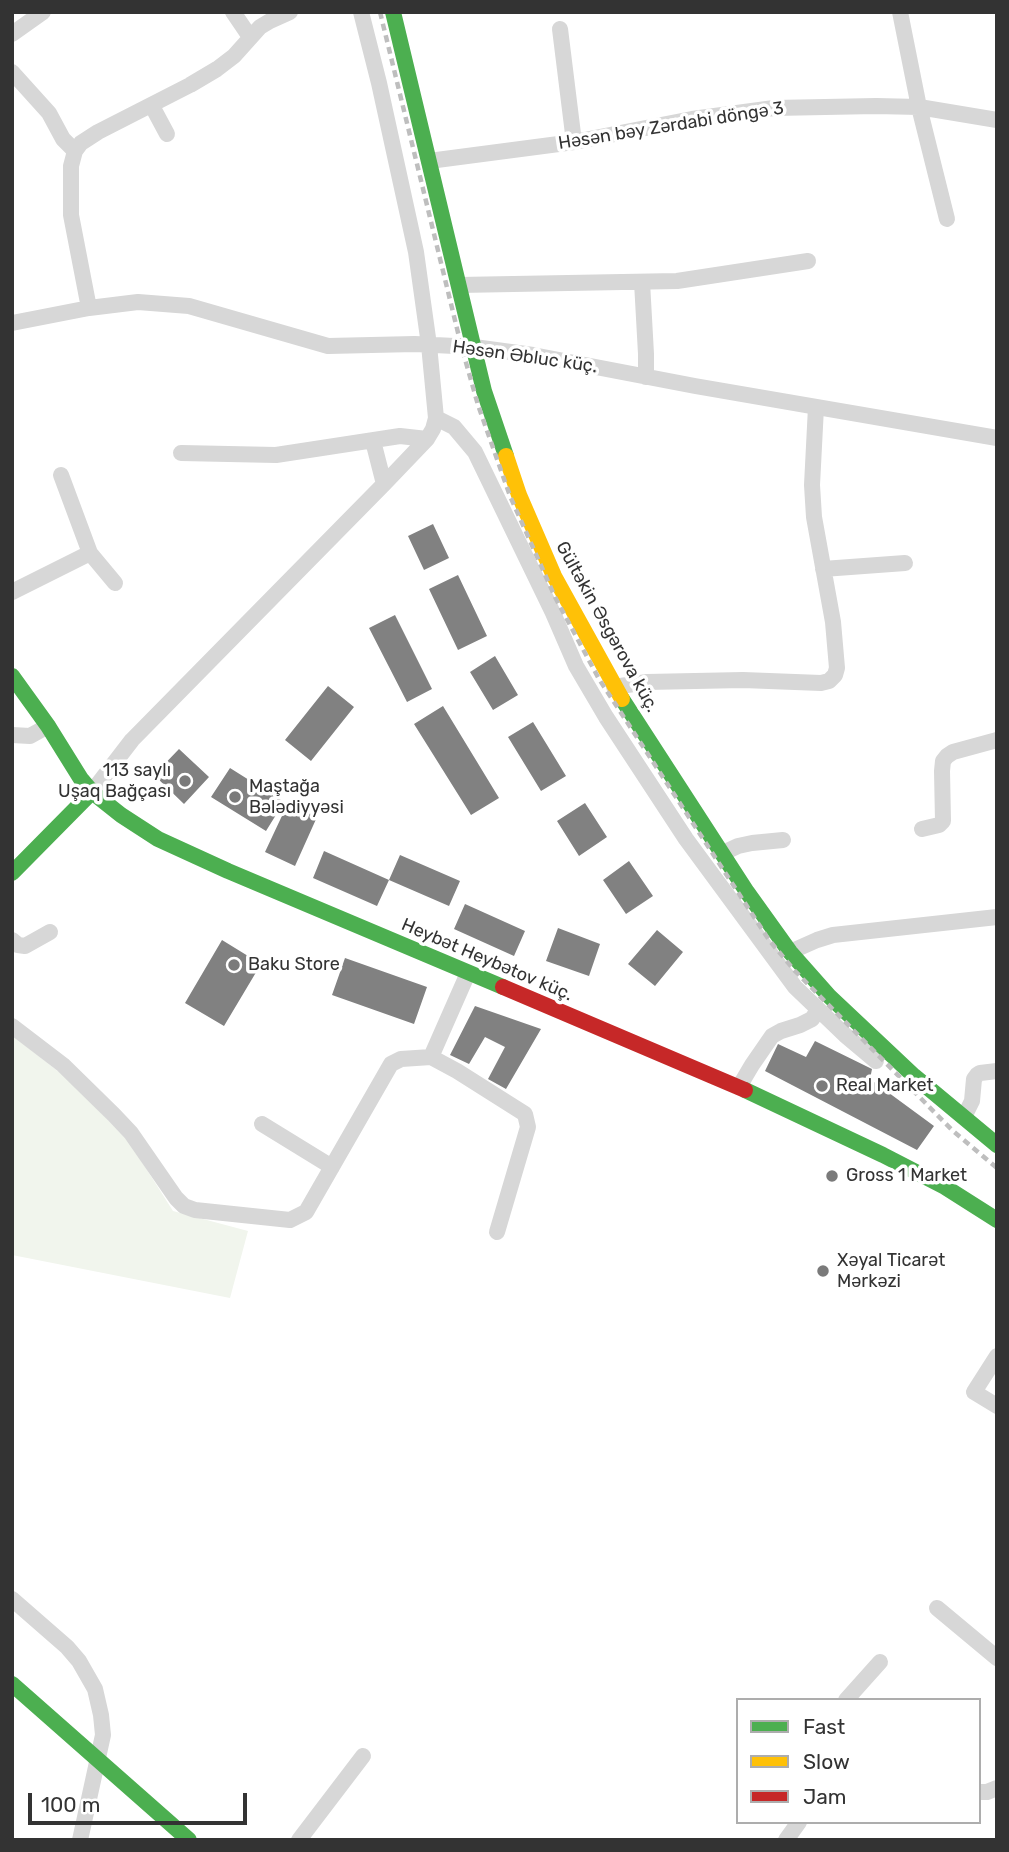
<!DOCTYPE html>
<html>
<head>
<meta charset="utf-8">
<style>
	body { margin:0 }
	#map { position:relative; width:1009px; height:1852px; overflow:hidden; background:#fff; font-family:Rubik,sans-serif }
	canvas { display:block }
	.frame { position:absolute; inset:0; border:14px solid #333; pointer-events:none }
	.legend { position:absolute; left:736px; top:1698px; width:245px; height:126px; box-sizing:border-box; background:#fff; border:2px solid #adadad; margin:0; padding:9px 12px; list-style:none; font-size:21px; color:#333 }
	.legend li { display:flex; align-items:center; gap:14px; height:35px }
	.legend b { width:35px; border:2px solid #adadad }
	.scale { position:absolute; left:28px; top:1793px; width:219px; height:32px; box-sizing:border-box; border:4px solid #333; border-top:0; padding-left:9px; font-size:21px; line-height:24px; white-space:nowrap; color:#333; -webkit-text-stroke:5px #fff; paint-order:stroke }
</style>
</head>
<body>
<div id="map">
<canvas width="1009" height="1852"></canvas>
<div class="frame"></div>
<ul class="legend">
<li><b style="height:9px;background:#4caf50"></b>Fast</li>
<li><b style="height:9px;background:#ffc107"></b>Slow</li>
<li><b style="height:9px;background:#c62828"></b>Jam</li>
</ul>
<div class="scale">100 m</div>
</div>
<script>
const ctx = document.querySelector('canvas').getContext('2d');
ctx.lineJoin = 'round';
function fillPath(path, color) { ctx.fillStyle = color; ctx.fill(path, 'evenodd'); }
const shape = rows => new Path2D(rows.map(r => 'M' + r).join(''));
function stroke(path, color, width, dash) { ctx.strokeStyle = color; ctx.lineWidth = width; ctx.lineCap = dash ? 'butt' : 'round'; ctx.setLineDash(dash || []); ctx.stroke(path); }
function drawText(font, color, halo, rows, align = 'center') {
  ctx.font = font + ' Rubik,sans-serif'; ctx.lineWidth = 7; ctx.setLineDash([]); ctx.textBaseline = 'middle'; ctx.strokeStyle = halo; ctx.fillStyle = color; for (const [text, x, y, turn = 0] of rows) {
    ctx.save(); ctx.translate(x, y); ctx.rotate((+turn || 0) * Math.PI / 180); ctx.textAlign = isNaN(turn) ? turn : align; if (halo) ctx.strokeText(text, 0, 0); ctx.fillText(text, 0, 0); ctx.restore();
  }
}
fillPath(shape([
	[12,1035,69,1080,130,1143,173,1211,248,1231,230,1298,12,1255]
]), '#f1f5ed');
fillPath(shape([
	[433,524,449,558,424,570,408,536],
	[458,575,487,636,458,650,429,589],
	[395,615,432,689,407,702,369,628],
	[495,656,518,695,493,710,470,672],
	[328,686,354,707,311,761,285,740],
	[443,706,499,798,471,815,414,724],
	[533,722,566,776,541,791,508,737],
	[179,749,209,777,184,804,154,775],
	[230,768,284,802,266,831,211,797],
	[288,803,317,817,295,866,265,852],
	[585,803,607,837,579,856,557,821],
	[324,851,389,880,377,906,313,878],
	[400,855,460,881,449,906,389,880],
	[629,861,653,896,626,914,603,880],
	[465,904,525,931,514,956,454,929],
	[558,928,600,944,589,976,546,961],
	[657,930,683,952,655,986,628,964],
	[222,940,261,964,224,1026,185,1003],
	[345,958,427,987,414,1024,332,995],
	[475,1006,541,1029,506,1089,488,1079,505,1047,485,1037,469,1064,450,1055],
	[815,1041,872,1069,870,1079,934,1126,917,1150,765,1071,778,1044,806,1057]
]), '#818181');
stroke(shape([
	[233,12,250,37],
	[900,12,919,107,947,219],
	[560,29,574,142],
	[12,34,43,12],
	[12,72,49,113,63,139,75,151],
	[152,106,167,134],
	[429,161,574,142,692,119,774,108,876,106,919,107,997,120],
	[642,282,646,354,646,377],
	[459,285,677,281,808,261],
	[89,308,71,215,71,166,75,151,81,143,98,132,190,85,217,69,234,56,260,27,270,21,290,12],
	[12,323,89,308,138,302,189,306,328,346,415,344,474,347,533,355,695,386,997,438],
	[436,418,454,427,475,452,553,613,576,666,606,717,686,839,795,987,845,1035,876,1061],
	[373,441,384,484],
	[181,453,276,455,400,436,427,439],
	[61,475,90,553,115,583],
	[823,569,905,563],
	[12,592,90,553],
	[614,687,647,682,743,680,821,683,829,681,835,675,837,668,833,622,814,517,812,485,816,407],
	[12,735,30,736,48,726],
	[92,792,132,740,384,484,427,439,433,429,436,418,429,345,416,252,379,83,361,12],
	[922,829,939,825,943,821,942,771,943,761,947,756,953,752,997,740],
	[723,853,738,846,752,843,783,840],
	[12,940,18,945,25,946,50,932],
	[790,952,817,940,833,935,997,917],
	[12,1026,63,1065,114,1115,131,1133,176,1198,184,1206,195,1210,290,1220,306,1212,391,1064,401,1059,431,1057,468,973],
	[431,1057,457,1071,525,1114,528,1127,497,1232],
	[739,1087,752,1065,772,1036,781,1031,800,1025,812,1019,818,1010],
	[964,1117,972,1101,974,1079,977,1075,980,1073,997,1071],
	[262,1124,332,1167],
	[997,1356,974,1392,997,1406],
	[12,1599,67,1647,79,1661,95,1689,101,1715,103,1735,80,1840],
	[937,1608,997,1658],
	[846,1700,880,1662],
	[979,1792,987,1792,997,1788],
	[299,1840,363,1756],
	[786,1840,799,1822]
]), '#d7d7d7', 16);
stroke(shape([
	[393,12,484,391,506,456],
	[12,676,48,726,81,779,92,792,121,815,158,839,228,871,503,987],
	[622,699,747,892,790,952,829,996,914,1076,997,1145],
	[12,873,92,792],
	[745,1090,883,1155,945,1187,997,1220],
	[12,1684,189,1840]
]), '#4caf50', 16);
stroke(shape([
	[506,456,519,495,554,576,622,699]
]), '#ffc107', 16);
stroke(shape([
	[503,987,745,1090]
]), '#c62828', 16);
stroke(shape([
	[380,12,461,345,478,405,510,496,555,597,599,679,769,940,795,971,953,1131,997,1168]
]), '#bebebe', 4.5, [7, 5]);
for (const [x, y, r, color] of [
	[185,781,7,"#7a7a7a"],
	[235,797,7,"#7a7a7a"],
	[234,965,7,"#7a7a7a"],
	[822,1086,7,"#7a7a7a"],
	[832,1176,7,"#7a7a7a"],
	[823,1271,7,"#7a7a7a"]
]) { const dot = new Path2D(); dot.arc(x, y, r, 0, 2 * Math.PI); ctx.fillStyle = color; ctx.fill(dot); stroke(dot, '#fff', 2.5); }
drawText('18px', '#333', '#fff', [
	["Həsən bəy Zərdabi döngə 3",671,126,-9],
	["Həsən Əbluc küç.",525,357,8],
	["Gültəkin Əsgərova küç.",607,627,61],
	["Heybət Heybətov küç.",487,960,23]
]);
drawText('18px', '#333', '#fff', [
	["113 saylı",171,771,"right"],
	["Uşaq Bağçası",171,792,"right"],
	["Maştağa",249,787],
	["Bələdiyyəsi",249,808],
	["Baku Store",248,965],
	["Real Market",836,1086],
	["Gross 1 Market",846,1176],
	["Xəyal Ticarət",837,1261],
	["Mərkəzi",837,1282]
], 'left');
</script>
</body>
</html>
